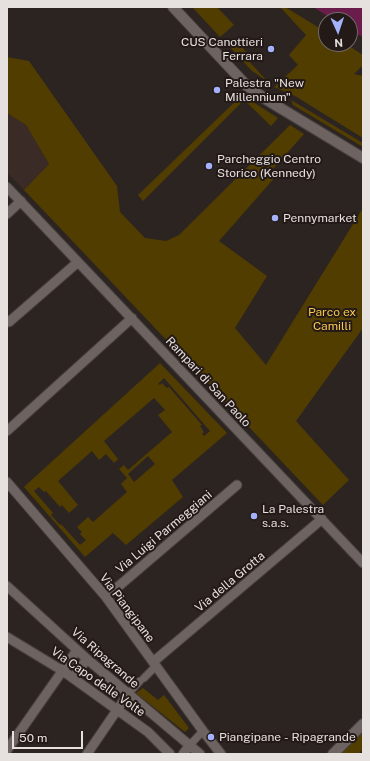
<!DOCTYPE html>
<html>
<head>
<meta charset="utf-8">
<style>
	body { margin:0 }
	#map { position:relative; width:370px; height:761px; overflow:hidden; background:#2c2421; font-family:"Public Sans",sans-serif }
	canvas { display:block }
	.frame { position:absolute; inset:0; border:8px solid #e6e0de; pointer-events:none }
	.north { position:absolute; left:318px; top:12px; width:40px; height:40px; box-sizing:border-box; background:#231a18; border:1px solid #716967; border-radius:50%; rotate:177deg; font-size:11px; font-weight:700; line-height:16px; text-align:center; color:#e6e0de }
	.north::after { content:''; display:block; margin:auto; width:14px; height:18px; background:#a4b2fc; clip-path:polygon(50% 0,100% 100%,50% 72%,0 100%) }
	.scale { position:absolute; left:12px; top:731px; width:71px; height:18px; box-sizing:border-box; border:2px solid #e6e0de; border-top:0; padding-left:5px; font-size:12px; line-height:14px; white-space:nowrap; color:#e6e0de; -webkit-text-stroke:3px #231a18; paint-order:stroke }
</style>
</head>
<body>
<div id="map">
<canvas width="370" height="761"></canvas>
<div class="frame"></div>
<div class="north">N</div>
<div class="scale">50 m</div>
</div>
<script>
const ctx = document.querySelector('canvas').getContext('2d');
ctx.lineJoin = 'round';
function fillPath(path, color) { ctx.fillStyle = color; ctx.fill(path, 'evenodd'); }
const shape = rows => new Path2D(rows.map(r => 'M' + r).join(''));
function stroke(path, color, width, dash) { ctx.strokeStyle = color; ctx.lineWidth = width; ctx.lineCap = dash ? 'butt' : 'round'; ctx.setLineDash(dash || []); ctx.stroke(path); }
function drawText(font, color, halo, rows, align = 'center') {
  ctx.font = font + ' "Public Sans",sans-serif'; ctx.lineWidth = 4; ctx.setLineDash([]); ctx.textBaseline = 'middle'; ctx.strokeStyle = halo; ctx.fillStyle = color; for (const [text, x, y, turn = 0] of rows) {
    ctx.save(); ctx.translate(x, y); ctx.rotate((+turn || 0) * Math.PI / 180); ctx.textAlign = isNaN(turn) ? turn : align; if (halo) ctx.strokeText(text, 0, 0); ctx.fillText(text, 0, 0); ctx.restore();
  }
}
fillPath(shape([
	[7,113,26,125,49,164,24,190,7,173]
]), '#3a2b27');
fillPath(shape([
	[192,7,217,7,234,25,220,37],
	[280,7,285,7,326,32,326,44,346,44,363,55,363,65,354,74,363,76,363,138,295,96,274,87,298,65,289,55,306,35],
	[234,38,248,54,245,57,268,82,251,70,227,44],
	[7,57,29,61,117,186,120,212,145,238,166,241,179,235,290,125,304,134,272,170,277,175,219,241,267,276,235,328,266,365,363,208,363,328,296,421,349,480,323,505,24,190,49,164,26,125,7,113],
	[242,95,278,118,271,126,244,100,143,201,138,195],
	[291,100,363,143,363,147,293,105],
	[160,363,227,433,172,480,183,497,126,545,113,533,85,557,24,487],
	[164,378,210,431,204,436,202,434,204,432,200,426,202,425,169,387,167,388,162,383,160,385,158,384],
	[154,398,165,410,158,415,172,432,128,470,124,465,119,469,127,478,121,484,127,492,93,522,88,517,77,527,82,532,80,534,86,540,80,545,61,524,60,525,51,515,53,513,34,491,39,487,44,492,46,491,60,507,62,505,69,513,78,505,58,481,92,451,99,460,106,454,114,463,118,459,104,441],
	[148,456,155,464,134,482,128,474],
	[143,688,158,700,164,695,189,728,185,732,136,693],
	[363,729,363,749,358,754,339,754]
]), '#523d00');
fillPath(shape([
	[313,7,363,7,363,37,350,30,350,20,334,20]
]), '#6a1d4a');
const pedestrian = shape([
	[144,678,156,666],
	[128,694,140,681],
	[187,748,203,731]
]);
const minor = shape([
	[7,187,363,563],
	[7,214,21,201],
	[9,322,78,262],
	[7,431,132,318],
	[7,482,106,597,203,731,221,754],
	[7,586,87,659,200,754],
	[106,597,237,485],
	[7,637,63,671,148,732,170,754],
	[153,662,322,519],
	[73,678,87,659],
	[7,750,77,650],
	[87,754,128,694],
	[183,754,186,750]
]);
const tertiary = shape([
	[333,754,363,724]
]);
const secondary = shape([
	[173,7,247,86,267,100,363,158]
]);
stroke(pedestrian, '#46403e', 9);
stroke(minor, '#46403e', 11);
stroke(tertiary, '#46403e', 12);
stroke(secondary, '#46403e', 12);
stroke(pedestrian, '#6d6360', 7);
stroke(minor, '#6d6360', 9);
stroke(tertiary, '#6d6360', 10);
stroke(secondary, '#6d6360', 10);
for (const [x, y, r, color] of [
	[271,49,4,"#a4b2fc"],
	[217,90,4,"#a4b2fc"],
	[209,166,4,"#a4b2fc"],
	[275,218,4,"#a4b2fc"],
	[254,516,4,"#a4b2fc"],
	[211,737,4,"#a4b2fc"]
]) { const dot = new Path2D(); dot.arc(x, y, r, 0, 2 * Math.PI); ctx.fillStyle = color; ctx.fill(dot); stroke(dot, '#231a18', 1.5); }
drawText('12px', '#e6e0de', '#231a18', [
	["CUS Canottieri",263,42,"right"],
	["Ferrara",263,56,"right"],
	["Palestra \"New",225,83],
	["Millennium\"",225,97],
	["Parcheggio Centro",217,159],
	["Storico (Kennedy)",217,173],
	["Pennymarket",283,218],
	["La Palestra",262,509],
	["s.a.s.",262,523],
	["Piangipane - Ripagrande",219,737]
], 'left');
drawText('12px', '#f8c648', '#231a18', [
	["Parco ex",332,312],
	["Camilli",332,326]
]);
drawText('12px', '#e6e0de', '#231a18', [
	["Rampari di San Paolo",208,382,47],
	["Via Luigi Parmeggiani",164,532,-40],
	["Via della Grotta",230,582,-40],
	["Via Piangipane",127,608,53],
	["Via Ripagrande",105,658,41],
	["Via Capo delle Volte",98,682,35]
]);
</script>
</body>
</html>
